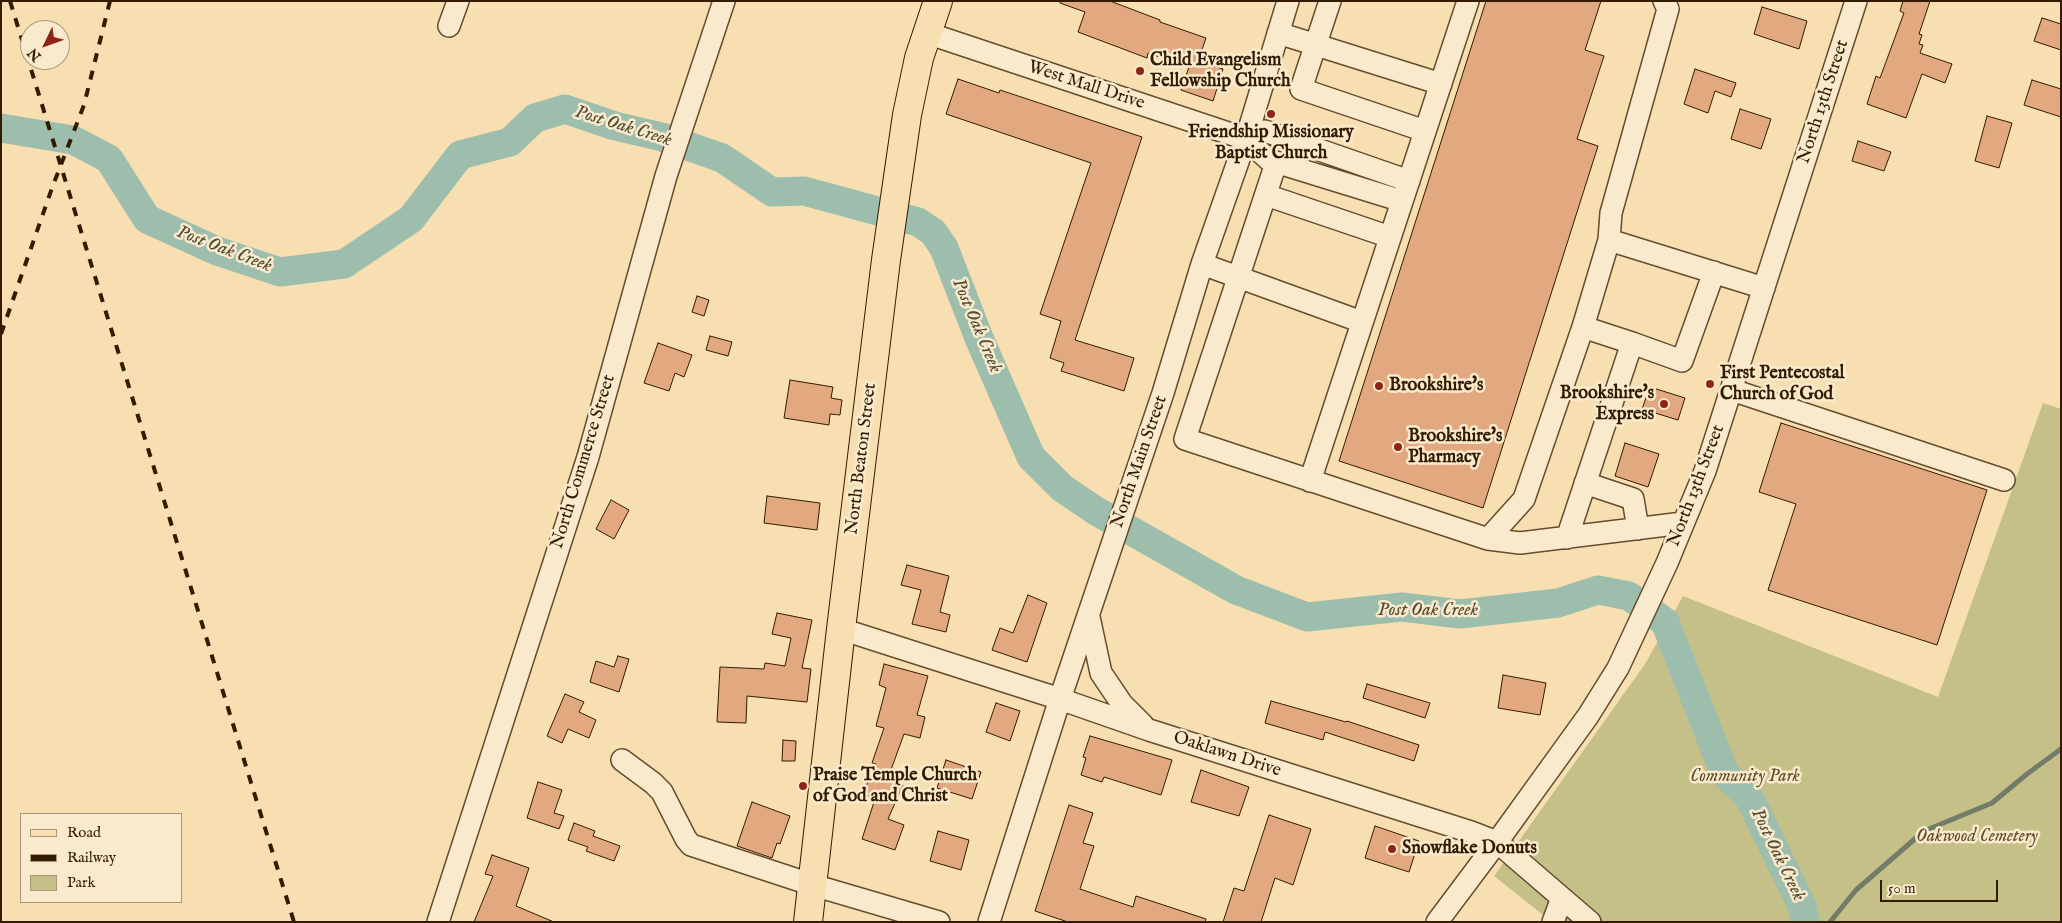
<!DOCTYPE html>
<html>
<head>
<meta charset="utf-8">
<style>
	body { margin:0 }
	#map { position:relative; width:2062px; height:923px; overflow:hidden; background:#f8dfb2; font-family:"IM FELL English",serif }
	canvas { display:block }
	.frame { position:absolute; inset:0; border:2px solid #331b00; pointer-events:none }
	.legend { position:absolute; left:20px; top:813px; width:162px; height:90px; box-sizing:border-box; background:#faeacd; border:1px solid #aa977b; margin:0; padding:6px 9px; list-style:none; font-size:15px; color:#331b00 }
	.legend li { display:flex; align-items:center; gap:10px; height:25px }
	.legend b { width:25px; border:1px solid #aa977b }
	.north { position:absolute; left:20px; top:20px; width:50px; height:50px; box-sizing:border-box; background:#faeacd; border:1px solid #aa977b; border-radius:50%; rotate:228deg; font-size:14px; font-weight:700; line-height:20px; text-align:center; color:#331b00 }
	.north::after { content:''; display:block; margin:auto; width:18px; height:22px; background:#8f2418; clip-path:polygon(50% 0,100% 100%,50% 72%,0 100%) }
	.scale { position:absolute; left:1880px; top:880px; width:118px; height:22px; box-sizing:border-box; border:2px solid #331b00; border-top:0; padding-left:6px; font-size:15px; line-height:18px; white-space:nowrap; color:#331b00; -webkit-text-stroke:4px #faeacd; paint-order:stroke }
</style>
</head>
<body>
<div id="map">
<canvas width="2062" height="923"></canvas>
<div class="frame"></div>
<ul class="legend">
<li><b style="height:6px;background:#f8dfb2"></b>Road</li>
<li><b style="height:6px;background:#331b00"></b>Railway</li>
<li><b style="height:14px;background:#c5c087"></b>Park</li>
</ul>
<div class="north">N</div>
<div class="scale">50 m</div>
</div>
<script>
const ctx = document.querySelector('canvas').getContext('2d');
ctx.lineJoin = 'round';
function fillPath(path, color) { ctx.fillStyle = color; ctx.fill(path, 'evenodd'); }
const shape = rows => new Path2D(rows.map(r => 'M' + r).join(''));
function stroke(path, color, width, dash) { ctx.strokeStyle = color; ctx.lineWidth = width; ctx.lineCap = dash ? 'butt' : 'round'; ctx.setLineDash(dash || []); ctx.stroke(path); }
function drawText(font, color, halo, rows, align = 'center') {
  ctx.font = font + ' "IM FELL English",serif'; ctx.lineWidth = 5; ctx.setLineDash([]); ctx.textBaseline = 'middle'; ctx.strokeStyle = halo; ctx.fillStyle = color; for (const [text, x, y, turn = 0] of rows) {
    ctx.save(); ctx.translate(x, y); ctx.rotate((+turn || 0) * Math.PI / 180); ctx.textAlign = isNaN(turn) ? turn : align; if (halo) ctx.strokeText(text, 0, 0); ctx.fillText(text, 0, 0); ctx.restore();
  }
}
fillPath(shape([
	[2043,403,2061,409,2061,922,1552,922,1494,876,1645,664,1683,596,1938,697]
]), '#c5c087');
stroke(shape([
	[1830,922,1856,890,1924,831,1992,803,2027,774,2061,749]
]), '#737c68', 5);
stroke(shape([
	[1,128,73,140,109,159,147,219,217,251,280,272,344,264,411,219,460,155,510,142,535,118,565,109,615,126,662,137,722,158,772,192,804,191,918,222,933,232,944,248,979,338,1031,457,1062,488,1096,511,1236,590,1307,617,1402,607,1460,614,1558,603,1598,590,1629,596,1665,622,1725,774,1749,797,1802,906,1805,922]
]), '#9dbdad', 29);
const building = shape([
	[1060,1,1110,1,1160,20,1160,22,1206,38,1198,61,1223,69,1213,101,1181,90,1189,67,1148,53,1147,58,1078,32,1085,12,1060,3,1060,1],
	[1486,1,1601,1,1585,50,1604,56,1577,139,1598,146,1483,508,1339,461,1486,1],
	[1903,1,1930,1,1919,34,1922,35,1919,44,1923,45,1920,53,1952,64,1945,83,1922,74,1906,118,1867,104,1876,76,1880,78,1904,13,1900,11,1903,1],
	[1762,7,1807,21,1799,49,1754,34,1762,7],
	[2042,18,2061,24,2061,50,2034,41,2042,18],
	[1695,69,1736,83,1731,97,1715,91,1708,113,1684,104,1695,69],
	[958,79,999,93,1000,90,1142,137,1075,340,1134,358,1124,391,1061,371,1064,363,1050,358,1061,321,1040,314,1091,163,946,114,958,79],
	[2032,80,2061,89,2061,117,2024,105,2032,80],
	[1740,109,1771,119,1761,149,1731,139,1740,109],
	[1987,116,2012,123,1999,168,1975,161,1987,116],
	[1858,141,1891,152,1884,171,1852,161,1858,141],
	[697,296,709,300,704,316,692,312,697,296],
	[710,336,732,342,728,356,706,350,710,336],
	[658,343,692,355,684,377,675,373,669,391,644,383,658,343],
	[790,380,833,387,831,398,842,400,840,415,830,414,829,425,784,418,790,380],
	[1650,387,1685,398,1678,420,1642,409,1650,387],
	[1781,423,1987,490,1937,645,1768,590,1796,504,1759,492,1781,423],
	[1625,443,1659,454,1648,487,1615,476,1625,443],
	[767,496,820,503,817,530,764,523,767,496],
	[611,500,629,510,614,539,596,529,611,500],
	[907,565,949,576,940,612,950,615,946,632,912,624,921,590,901,585,907,565],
	[1028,595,1047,603,1027,662,992,650,1000,628,1013,633,1028,595],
	[777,613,812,620,802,668,811,669,807,702,747,696,746,723,717,722,720,667,764,669,765,663,785,666,791,638,772,634,777,613],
	[618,656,629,659,619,692,590,682,596,661,614,667,618,656],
	[884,664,928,676,917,715,925,717,920,738,904,734,888,778,903,785,888,819,904,825,895,850,862,839,875,799,863,793,876,764,872,763,884,728,876,726,886,688,879,685,884,664],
	[1503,675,1546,683,1540,715,1498,708,1503,675],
	[1367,684,1430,703,1425,718,1363,698,1367,684],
	[565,694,584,702,579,712,596,720,589,738,568,729,562,743,547,736,565,694],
	[1271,701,1346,722,1347,721,1419,745,1414,761,1325,732,1323,740,1265,723,1271,701],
	[996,703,1020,711,1010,741,986,732,996,703],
	[1090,736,1172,760,1161,795,1104,777,1102,782,1081,775,1086,758,1083,757,1090,736],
	[783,740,796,741,795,761,782,761,783,740],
	[946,760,981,772,972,799,937,788,946,760],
	[1201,770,1249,787,1239,816,1191,802,1201,770],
	[538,782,562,790,554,813,564,816,559,829,527,818,538,782],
	[752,802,790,816,780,844,777,843,772,858,737,846,752,802],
	[1069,805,1093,813,1083,843,1094,846,1080,889,1133,907,1136,896,1206,919,1205,922,1068,922,1035,911,1069,805],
	[1269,815,1311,829,1293,885,1275,878,1261,922,1223,922,1234,888,1244,891,1269,815],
	[574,823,595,831,593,836,620,846,614,861,586,851,588,847,568,840,574,823],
	[1375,826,1419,841,1409,872,1365,858,1375,826],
	[938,831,969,840,961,870,930,861,938,831],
	[492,855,529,868,516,906,554,922,474,922,493,876,485,874,492,855]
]);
fillPath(building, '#e2a87f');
stroke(building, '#331b00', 1);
const minor = shape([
	[1330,1,1301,89,1425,131],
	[449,26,458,1],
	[927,33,1246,139,1269,160,1402,201],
	[1278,33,1441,84],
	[1246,139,1265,131,1409,181],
	[1276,163,1185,439,1488,539,1520,543,1683,523],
	[1266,195,1390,237],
	[1609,240,1611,213,1668,9,1664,1],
	[1202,264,1362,322],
	[1632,343,1682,361,1714,272],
	[1732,390,2004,480],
	[1310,481,1468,1],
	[1585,483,1633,499,1638,529],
	[1567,538,1632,343,1583,327],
	[1488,539,1524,499,1583,327,1609,240,1764,288],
	[1089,617,1101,673,1122,704,1143,725],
	[841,629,1060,699,1149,730,1471,832,1497,842,1590,922],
	[622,760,653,783,662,792,686,839,691,845,813,885,939,922],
	[438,922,588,457,666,176,724,1],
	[989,922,1060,699,1163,393,1202,264,1246,139,1288,1],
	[1437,922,1497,842,1588,716,1618,668,1667,563,1705,471,1856,1],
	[1553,922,1562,898]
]);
const major = shape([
	[808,922,841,629,886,260,907,115,919,58,938,1]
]);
stroke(minor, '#644c2c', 24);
stroke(major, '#331b00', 30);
stroke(minor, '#faeacd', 21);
stroke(major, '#f8dfb2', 28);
stroke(shape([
	[10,1,294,922],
	[1,334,52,188,84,105,110,1]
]), '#331b00', 4, [9, 9]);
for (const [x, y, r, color] of [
	[1140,71,5,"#8f2418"],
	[1271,114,5,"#8f2418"],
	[1710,384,5,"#8f2418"],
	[1379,386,5,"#8f2418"],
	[1664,404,5,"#8f2418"],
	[1398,447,5,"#8f2418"],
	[803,786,5,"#8f2418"],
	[1392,849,5,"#8f2418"]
]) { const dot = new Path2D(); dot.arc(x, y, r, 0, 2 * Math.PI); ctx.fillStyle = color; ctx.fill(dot); stroke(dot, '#faeacd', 2); }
drawText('bold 18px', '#331b00', '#faeacd', [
	["Child Evangelism",1150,61],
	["Fellowship Church",1150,82],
	["Friendship Missionary",1271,133,"center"],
	["Baptist Church",1271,154,"center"],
	["First Pentecostal",1720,374],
	["Church of God",1720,395],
	["Brookshire's",1389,386],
	["Brookshire's",1654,394,"right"],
	["Express",1654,415,"right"],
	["Brookshire's",1408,437],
	["Pharmacy",1408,458],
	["Praise Temple Church",813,776],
	["of God and Christ",813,797],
	["Snowflake Donuts",1402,849]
], 'left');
drawText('18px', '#331b00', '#faeacd', [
	["West Mall Drive",1086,86,18],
	["North 13th Street",1824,102,-72],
	["North Beaton Street",862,459,-83],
	["North Commerce Street",584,462,-73],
	["North Main Street",1140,462,-71],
	["North 13th Street",1697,486,-69],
	["Oaklawn Drive",1227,755,18]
]);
drawText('italic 18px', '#5f4d28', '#faeacd', [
	["Community Park",1745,777],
	["Oakwood Cemetery",1977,837]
]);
drawText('italic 19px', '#534c34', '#faeacd', [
	["Post Oak Creek",623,127,17],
	["Post Oak Creek",224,250,21],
	["Post Oak Creek",976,326,67],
	["Post Oak Creek",1428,611],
	["Post Oak Creek",1777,855,64]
]);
</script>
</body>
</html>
